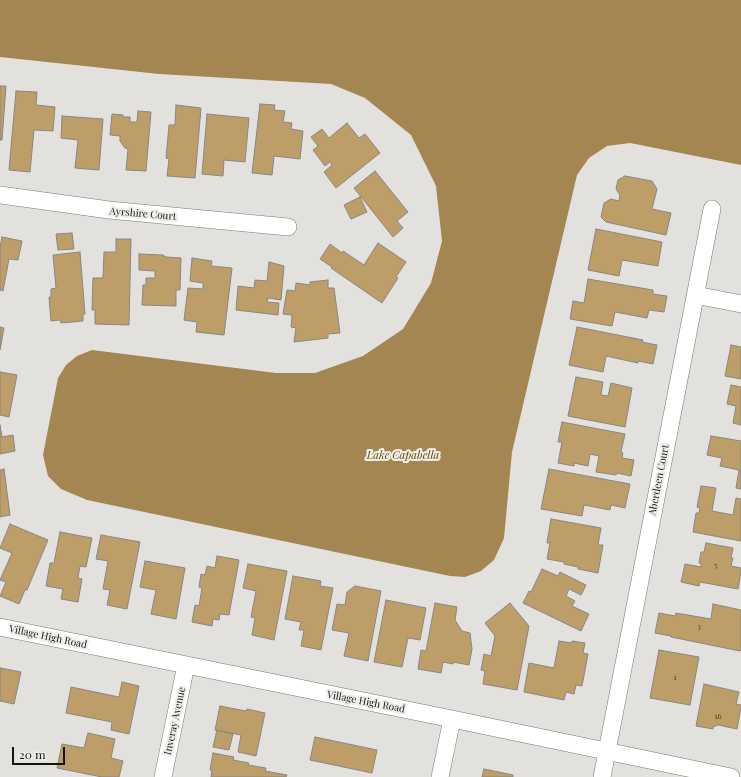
<!DOCTYPE html>
<html>
<head>
<meta charset="utf-8">
<style>
	body { margin:0 }
	#map { position:relative; width:741px; height:777px; overflow:hidden; background:#e3e1dd; font-family:"Playfair Display",serif }
	canvas { display:block }
	.scale { position:absolute; left:12px; top:747px; width:53px; height:18px; box-sizing:border-box; border:2px solid #151413; border-top:0; padding-left:5px; font-size:12px; line-height:14px; white-space:nowrap; color:#151413; -webkit-text-stroke:3px #f0eeea; paint-order:stroke }
</style>
</head>
<body>
<div id="map">
<canvas width="741" height="777"></canvas>
<div class="scale">20 m</div>
</div>
<script>
const ctx = document.querySelector('canvas').getContext('2d');
ctx.lineJoin = 'round';
function fillPath(path, color) { ctx.fillStyle = color; ctx.fill(path, 'evenodd'); }
const shape = rows => new Path2D(rows.map(r => 'M' + r).join(''));
function stroke(path, color, width, dash) { ctx.strokeStyle = color; ctx.lineWidth = width; ctx.lineCap = dash ? 'butt' : 'round'; ctx.setLineDash(dash || []); ctx.stroke(path); }
function drawText(font, color, halo, rows, align = 'center') {
  ctx.font = font + ' "Playfair Display",serif'; ctx.lineWidth = 4; ctx.setLineDash([]); ctx.textBaseline = 'middle'; ctx.strokeStyle = halo; ctx.fillStyle = color; for (const [text, x, y, turn = 0] of rows) {
    ctx.save(); ctx.translate(x, y); ctx.rotate((+turn || 0) * Math.PI / 180); ctx.textAlign = isNaN(turn) ? turn : align; if (halo) ctx.strokeText(text, 0, 0); ctx.fillText(text, 0, 0); ctx.restore();
  }
}
fillPath(shape([
	[0,0,741,0,741,165,630,143,607,146,589,158,577,175,512,452,504,538,494,560,481,571,465,577,450,576,87,500,61,489,48,476,43,455,58,378,66,365,77,356,92,350,276,373,315,373,363,356,403,329,431,283,442,241,436,186,411,135,365,98,331,84,159,74,0,57]
]), '#a48652');
const building = shape([
	[0,86,6,86,2,140,0,140,0,86],
	[16,91,37,92,36,105,55,107,53,131,34,130,30,172,9,170,16,91],
	[260,104,275,105,274,110,285,111,283,122,292,123,291,129,303,131,300,159,274,156,272,175,252,173,260,104],
	[176,105,201,108,195,178,167,176,169,159,166,158,169,125,175,125,176,105],
	[138,111,151,112,146,171,126,170,128,149,125,148,120,141,120,136,110,135,112,114,123,115,123,117,130,117,130,122,137,122,138,111],
	[207,114,249,118,245,162,224,160,223,176,202,174,207,114],
	[62,116,103,119,99,170,75,168,78,140,61,138,62,116],
	[347,123,359,138,365,134,380,153,336,188,324,172,332,165,330,162,325,166,313,150,318,146,311,137,322,129,329,138,347,123],
	[375,171,408,212,397,221,403,228,393,237,354,188,375,171],
	[625,176,652,181,657,189,652,209,671,213,666,235,606,222,601,217,604,203,611,199,619,201,620,195,616,189,618,180,625,176],
	[360,197,367,212,351,219,344,205,360,197],
	[596,229,662,242,658,266,622,260,619,276,588,270,596,229],
	[72,233,74,249,58,250,56,234,72,233],
	[2,237,22,241,18,260,9,259,3,291,0,290,0,247,2,237],
	[116,239,131,239,129,325,95,324,95,310,92,310,93,278,103,278,104,252,116,252,116,239],
	[378,243,406,262,396,277,398,278,382,303,331,268,332,267,320,259,330,244,342,253,343,251,364,265,378,243],
	[80,252,85,314,83,314,83,321,61,323,60,320,51,321,49,297,51,297,51,289,56,288,53,255,80,252],
	[139,254,163,255,166,257,181,258,180,290,176,290,176,306,142,305,143,285,146,285,146,278,155,278,155,271,139,270,139,254],
	[192,258,212,261,211,266,232,268,224,335,196,332,197,322,184,320,188,288,203,289,203,283,190,281,192,258],
	[269,262,284,266,281,300,268,298,267,302,279,303,278,315,236,310,238,286,254,288,255,280,267,281,269,262],
	[588,279,653,290,653,294,667,296,664,312,649,310,647,318,615,312,612,326,570,319,573,301,584,303,588,279],
	[328,280,328,288,334,288,340,333,328,334,328,338,294,342,296,328,291,327,292,315,283,314,287,290,295,291,296,283,310,285,310,282,328,280],
	[0,327,4,328,0,350,0,327],
	[577,327,643,340,642,342,657,345,653,364,638,361,638,363,606,356,603,372,569,365,577,327],
	[731,345,741,347,741,379,725,376,731,345],
	[0,372,17,375,9,417,0,415,0,372],
	[576,377,603,382,601,395,608,396,611,383,632,388,625,427,568,416,576,377],
	[731,385,741,387,741,425,733,423,736,406,727,404,731,385],
	[562,422,625,434,621,452,623,453,622,458,634,460,631,476,617,473,616,475,596,472,599,456,590,454,588,466,574,463,574,466,558,463,562,442,558,442,562,422],
	[0,425,2,437,13,435,15,451,0,454,0,425],
	[711,436,741,441,741,489,736,488,739,470,720,466,722,458,707,455,711,436],
	[4,469,10,515,0,517,0,470,4,469],
	[549,469,630,484,625,508,611,505,610,510,584,505,582,516,541,509,549,469],
	[701,486,716,488,712,511,733,515,736,498,741,499,741,541,693,532,696,513,699,513,700,508,697,507,701,486],
	[551,519,601,528,598,545,603,545,598,573,578,569,578,567,564,564,564,562,547,559,550,543,547,543,551,519],
	[10,524,48,540,27,590,25,590,19,604,0,596,6,582,0,580,12,553,0,548,10,524],
	[60,532,92,538,86,567,80,566,78,578,82,579,78,602,61,599,63,589,46,586,50,563,54,563,60,532],
	[101,535,140,542,127,609,107,605,110,590,103,589,108,561,96,559,101,535],
	[706,543,733,548,731,558,733,558,731,566,741,568,741,573,738,589,700,582,699,586,681,582,685,564,701,567,701,563,699,563,701,552,704,552,706,543],
	[217,556,239,560,229,615,220,614,219,620,213,619,212,626,192,622,195,605,199,606,202,588,199,587,201,574,205,575,207,566,215,568,217,556],
	[145,561,185,568,176,619,151,614,156,590,140,587,145,561],
	[248,564,287,571,274,640,252,635,255,618,251,617,256,591,243,588,248,564],
	[542,569,558,576,560,572,586,585,581,595,569,589,566,596,575,601,572,606,589,614,581,631,523,603,529,591,531,592,542,569],
	[293,576,321,581,320,586,333,588,321,650,301,646,304,630,299,630,301,622,285,619,293,576],
	[355,586,381,591,368,661,344,656,349,633,332,630,337,604,345,605,347,592,355,586],
	[386,600,426,608,420,640,408,638,402,667,374,662,386,600],
	[435,603,457,607,455,620,462,631,470,633,472,649,469,665,453,662,453,664,443,662,441,673,418,669,421,650,426,651,435,603],
	[510,603,529,626,517,690,483,684,485,671,481,670,484,654,491,656,495,636,485,623,510,603],
	[713,604,741,610,741,647,740,651,671,637,671,636,655,633,659,613,675,616,676,613,711,619,713,604],
	[559,641,572,643,572,641,585,643,583,653,588,654,582,686,576,685,574,694,566,692,564,700,524,692,529,663,554,668,559,641],
	[659,650,699,657,690,705,650,698,659,650],
	[0,668,21,672,14,704,0,701,0,668],
	[122,682,139,686,129,734,111,730,112,722,66,713,71,687,119,697,122,682],
	[704,684,739,692,736,704,741,705,741,707,737,729,718,725,713,727,713,729,696,726,704,684],
	[220,706,246,711,247,709,265,713,256,756,238,752,241,735,215,730,220,706],
	[217,730,233,734,229,750,213,747,217,730],
	[88,733,115,739,111,758,123,761,119,777,102,777,57,768,62,744,84,748,88,733],
	[315,737,377,750,372,773,310,760,315,737],
	[213,753,234,757,233,760,249,763,248,765,266,768,265,771,287,775,286,777,211,777,212,770,210,770,213,753],
	[484,769,513,775,513,777,482,777,484,769]
]);
fillPath(building, '#bd9e69');
stroke(building, '#888682', 1);
const minor = shape([
	[0,195,109,210,288,227],
	[695,295,741,304],
	[0,627,452,719,731,777],
	[163,777,186,665],
	[440,777,452,719],
	[602,777,712,209]
]);
stroke(minor, '#797774', 18);
stroke(minor, '#fff', 17);
drawText('8px', '#3f3628', null, [
	["5",716,565],
	["3",699,626],
	["1",675,677],
	["16",718,716]
]);
drawText('10px', '#151413', '#f0eeea', [
	["Ayrshire Court",143,214,5],
	["Aberdeen Court",659,480,-79],
	["Village High Road",48,637,12],
	["Village High Road",366,702,11],
	["Inveray Avenue",175,721,-78]
]);
drawText('italic 11px', '#684a03', '#f0eeea', [
	["Lake Capabella",403,456]
]);
</script>
</body>
</html>
